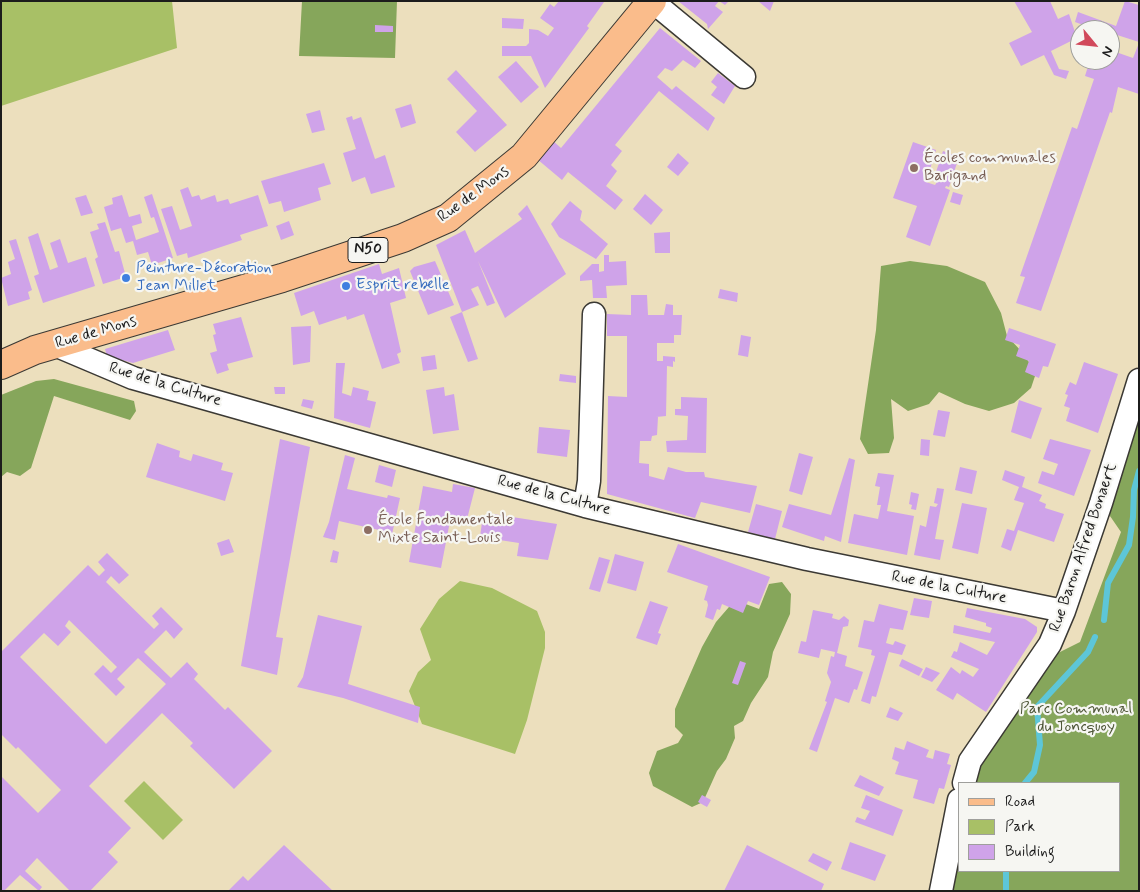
<!DOCTYPE html>
<html>
<head>
<meta charset="utf-8">
<style>
	body { margin:0 }
	#map { position:relative; width:1140px; height:892px; overflow:hidden; background:#ecdfbd; font-family:Mynerve,sans-serif }
	canvas { display:block }
	.frame { position:absolute; inset:0; border:2px solid #1c1c1c; pointer-events:none }
	.legend { position:absolute; left:958px; top:782px; width:162px; height:90px; box-sizing:border-box; background:#f6f6f2; border:1px solid #9f9f9c; margin:0; padding:6px 9px; list-style:none; font-size:15px; color:#1c1c1c }
	.legend li { display:flex; align-items:center; gap:10px; height:25px }
	.legend b { width:25px; border:1px solid #9f9f9c }
	.north { position:absolute; left:1070px; top:20px; width:50px; height:50px; box-sizing:border-box; background:#f6f6f2; border:1px solid #9f9f9c; border-radius:50%; rotate:118deg; font-size:14px; font-weight:700; line-height:20px; text-align:center; color:#1c1c1c }
	.north::after { content:''; display:block; margin:auto; width:18px; height:22px; background:#d1495b; clip-path:polygon(50% 0,100% 100%,50% 72%,0 100%) }
</style>
</head>
<body>
<div id="map">
<canvas width="1140" height="892"></canvas>
<div class="frame"></div>
<ul class="legend">
<li><b style="height:6px;background:#fabc8b"></b>Road</li>
<li><b style="height:14px;background:#a8c066"></b>Park</li>
<li><b style="height:14px;background:#cfa3e9"></b>Building</li>
</ul>
<div class="north">N</div>
</div>
<script>
const ctx = document.querySelector('canvas').getContext('2d');
ctx.lineJoin = 'round';
function fillPath(path, color) { ctx.fillStyle = color; ctx.fill(path, 'evenodd'); }
const shape = rows => new Path2D(rows.map(r => 'M' + r).join(''));
function stroke(path, color, width, dash) { ctx.strokeStyle = color; ctx.lineWidth = width; ctx.lineCap = dash ? 'butt' : 'round'; ctx.setLineDash(dash || []); ctx.stroke(path); }
function drawText(font, color, halo, rows, align = 'center') {
  ctx.font = font + ' Mynerve,sans-serif'; ctx.lineWidth = 4.5; ctx.setLineDash([]); ctx.textBaseline = 'middle'; ctx.strokeStyle = halo; ctx.fillStyle = color; for (const [text, x, y, turn = 0] of rows) {
    ctx.save(); ctx.translate(x, y); ctx.rotate((+turn || 0) * Math.PI / 180); ctx.textAlign = isNaN(turn) ? turn : align; if (halo) ctx.strokeText(text, 0, 0); ctx.fillText(text, 0, 0); ctx.restore();
  }
}
fillPath(shape([
	[1,1,172,1,177,48,1,106],
	[460,581,492,588,537,611,545,632,545,648,527,720,515,754,422,724,409,691,418,672,431,660,420,629,439,599],
	[144,781,183,820,163,840,124,801]
]), '#a8c066');
fillPath(shape([
	[302,1,397,1,395,58,299,56],
	[910,261,947,266,985,282,1001,313,1007,336,1023,353,1036,373,1031,388,1014,403,989,411,965,404,939,392,929,404,908,411,891,399,894,438,889,453,868,454,860,439,876,330,881,266],
	[54,379,134,401,136,411,130,420,54,396,31,468,20,476,7,472,1,477,1,395,36,381],
	[1139,380,1139,891,941,891,959,800,959,871,1119,871,1119,783,964,783,1040,662,1080,642,1121,532,1101,503],
	[782,582,791,594,790,614,773,652,768,677,751,703,743,721,734,726,735,738,726,759,717,771,703,802,692,807,653,786,649,773,657,751,678,743,683,735,675,727,675,709,702,647,716,622,735,600,759,609,769,584]
]), '#86a65b');
stroke(shape([
	[1104,620,1108,583,1129,545,1133,517,1134,490,1139,471],
	[1025,783,1034,772,1040,745,1037,707,1088,652,1095,637],
	[1006,871,1006,891]
]), '#5dc6d8', 6);
fillPath(shape([
	[559,1,604,2,587,26,589,28,545,88,531,56,502,56,502,46,526,46,529,43,529,29,538,30,548,36,554,28,540,18,550,4,554,7],
	[678,1,729,1,725,5,719,1,715,6,723,12,708,29,707,24],
	[758,1,774,1,770,11],
	[1014,1,1050,1,1058,19,1069,14,1077,38,1051,51,1059,69,1069,71,1066,79,1054,75,1044,55,1021,66,1009,43,1032,32],
	[1125,1,1139,5,1139,42,1114,34,1110,44,1110,30,1097,30,1075,22,1078,12,1116,26],
	[502,18,524,19,523,29,502,28],
	[375,25,393,26,393,32,375,32],
	[660,28,701,61,695,68,683,60,672,71,665,68,657,77,672,90,676,86,715,118,708,131,659,91,615,145,622,151,611,165,617,171,606,186,623,200,615,210,568,172,562,180,537,159,552,140,561,148],
	[1139,43,1139,94,1118,87,1112,113,1110,112,1041,311,1016,303,1025,277,1020,276,1071,130,1072,127,1077,129,1094,79,1085,76,1090,60,1110,60,1110,50,1133,58],
	[516,61,539,87,521,103,498,77],
	[456,70,507,125,475,152,456,132,477,111,447,79],
	[718,73,735,86,724,104,711,95,717,87,711,82],
	[411,104,416,123,401,128,395,109],
	[320,110,325,130,312,133,306,114],
	[352,116,353,120,361,117,375,159,385,155,395,187,371,194,365,177,352,182,343,153,356,149,346,118],
	[913,142,936,150,926,182,935,185,937,182,933,181,943,151,959,157,949,187,946,186,945,188,950,190,930,246,906,237,917,206,893,198],
	[678,153,689,163,678,176,667,167],
	[324,163,331,184,318,188,321,200,284,212,281,201,269,204,261,181],
	[188,187,192,197,199,195,201,200,215,195,217,202,228,199,230,204,258,195,268,226,240,235,242,240,188,258,187,253,177,256,161,209,172,206,180,230,192,226,180,190],
	[953,192,963,195,960,205,950,202],
	[152,194,173,258,152,265,148,252,137,255,133,241,126,243,121,228,111,231,104,207,113,204,112,198,122,195,129,217,140,214,142,223,132,226,136,240,159,232,154,217,151,218,144,197],
	[645,194,663,210,651,225,633,209],
	[86,195,93,213,81,216,75,198],
	[570,201,582,211,580,220,608,244,596,259,559,237,551,224],
	[527,205,566,274,505,318,478,261,495,303,487,306,478,286,471,289,479,305,462,312,478,359,468,362,450,317,462,312,436,245,465,230,475,253,522,219,518,214],
	[289,221,294,235,281,240,276,226],
	[105,222,115,252,119,251,126,277,103,284,95,259,98,257,90,232,99,229,97,224],
	[670,232,670,253,655,253,654,233],
	[38,233,50,270,58,267,50,243,60,239,68,263,86,257,95,286,43,303,34,276,39,274,28,237],
	[16,239,32,290,28,292,30,299,8,306,1,278,11,274,8,262,15,259,9,241],
	[604,255,609,255,609,262,626,261,627,285,606,286,607,298,593,298,592,280,580,281,580,276,592,264,599,264,599,272,604,271],
	[435,261,454,305,428,315,410,271,414,267],
	[379,264,382,274,399,268,406,298,390,303,401,352,397,354,400,363,382,369,364,314,347,320,346,316,319,325,314,311,301,316,294,293],
	[720,289,738,293,737,302,718,298],
	[631,295,647,295,648,315,664,315,666,304,673,305,673,315,682,315,681,335,674,335,674,343,657,343,657,361,663,361,663,356,675,357,675,362,673,361,673,367,667,366,666,416,656,417,658,417,657,435,652,436,651,441,640,441,639,463,649,464,649,476,664,480,668,467,686,472,704,472,705,477,757,486,750,513,701,502,695,518,607,494,608,396,627,397,627,336,607,336,607,314,631,315],
	[241,317,253,357,227,364,229,370,217,374,210,353,217,351,213,335,216,334,213,324],
	[311,326,310,362,293,365,291,327],
	[1009,328,1056,344,1048,367,1043,366,1039,378,1025,372,1029,361,1016,356,1020,345,1005,340],
	[168,330,175,350,133,363,107,356,105,349],
	[741,335,751,337,748,357,738,355],
	[435,355,437,369,423,371,421,357],
	[1084,362,1118,374,1098,433,1066,421,1070,408,1064,406,1068,395,1065,394,1070,382,1076,385],
	[336,363,345,363,342,393,351,396,353,387,369,391,367,400,376,402,370,428,334,418],
	[560,374,576,376,576,383,559,381],
	[274,387,285,387,285,394,275,394],
	[444,387,445,396,454,394,459,430,433,434,426,390],
	[681,397,707,398,706,453,667,452,666,441,687,440,688,416,675,415,675,409,681,409],
	[303,399,314,401,312,409,301,406],
	[1019,400,1042,408,1031,439,1011,432],
	[938,410,950,412,945,437,933,435],
	[539,427,570,430,567,457,537,453],
	[280,439,310,447,276,637,283,638,277,675,241,666],
	[921,439,930,440,929,456,920,455],
	[1050,439,1091,450,1074,496,1038,483,1042,471,1054,475,1058,464,1043,459],
	[157,443,180,451,179,457,191,461,193,454,223,463,221,470,233,473,225,501,146,477],
	[799,453,813,457,802,495,789,491],
	[345,455,355,458,347,489,387,498,388,495,400,498,391,539,378,535,379,530,339,521,335,540,323,537,329,522],
	[849,458,855,460,841,542,825,536,824,541,782,527,789,504,831,515],
	[379,465,396,470,392,487,375,482],
	[960,467,977,471,972,494,955,490],
	[1005,470,1025,477,1022,487,1042,495,1039,501,1046,504,1045,508,1064,514,1054,542,1018,530,1011,551,1001,547,1007,529,1014,531,1024,503,1014,500,1019,487,1002,480],
	[878,473,894,475,887,511,914,516,907,555,848,543,854,514,878,519,881,505,877,505,880,487,875,486],
	[453,484,475,488,466,523,450,521,441,568,409,562,423,486,452,492],
	[937,488,944,489,935,539,944,540,940,560,914,555,920,525,926,527,930,506,936,507,938,504,934,503],
	[911,492,919,494,916,510,911,509,912,505,909,504],
	[962,503,987,508,978,554,952,548],
	[756,504,782,511,775,539,748,532],
	[493,514,557,524,548,560,517,556,519,543,480,537,483,515,492,517],
	[229,539,234,552,221,556,217,543],
	[678,544,770,577,759,605,748,601,743,613,722,604,720,610,717,609,713,620,705,617,708,605,707,601,704,600,708,586,667,572],
	[333,550,339,552,337,563,330,562],
	[107,553,129,575,119,584,111,576,106,582,154,629,159,624,152,616,161,607,183,629,174,639,166,630,144,652,171,678,187,662,198,674,194,679,225,710,228,707,272,751,234,789,190,746,193,743,162,713,89,786,131,828,108,852,118,862,90,891,70,891,37,858,25,871,42,887,39,891,20,875,4,891,1,891,1,776,38,813,61,790,18,747,16,749,1,734,1,652,88,565,99,576,105,570,98,562],
	[69,620,117,667,111,673,103,665,94,674,116,696,125,687,117,679,138,658,166,684,106,744,20,657,44,633,58,646,71,632,65,626],
	[615,554,644,562,636,591,607,583],
	[599,557,610,560,600,592,589,589],
	[914,598,932,601,929,618,910,615],
	[650,601,668,607,658,633,661,634,657,645,636,638],
	[879,604,908,611,903,630,890,628,886,643,893,645,895,641,906,645,902,655,889,652,876,697,872,696,870,704,861,701,875,656,871,655,872,650,858,647,864,620,874,622],
	[967,608,1025,619,1037,627,1037,632,986,712,957,693,953,700,936,690,951,667,960,674,962,670,973,677,979,669,951,657,954,651,957,652,960,642,987,655,995,642,953,633,954,625,990,633,992,628,986,626,986,623,965,617],
	[813,610,833,614,832,618,839,620,844,616,849,620,848,626,843,627,837,653,847,656,845,666,863,672,857,690,854,689,849,703,835,698,817,752,809,749,827,702,825,701,831,682,827,673,831,656,834,657,835,652,821,649,819,658,798,653,801,641,806,642],
	[318,615,362,626,348,684,420,707,418,723,343,698,297,687,303,677],
	[902,659,923,669,919,676,899,666],
	[740,661,746,663,738,685,732,683],
	[926,667,940,673,932,682,921,677],
	[890,707,903,713,898,721,886,717],
	[907,741,929,750,926,757,933,759,935,750,950,754,947,764,951,765,944,789,939,788,934,804,913,798,918,780,895,774,899,762,892,759,895,747,904,750],
	[860,775,884,787,879,796,854,786],
	[702,795,711,800,707,807,698,802],
	[866,795,903,810,893,836,855,822,857,817,865,820,870,811,861,808],
	[850,842,886,855,875,881,841,869],
	[284,845,333,891,228,891,243,876,248,881],
	[747,845,824,884,821,891,724,891],
	[813,853,832,862,827,871,808,861]
]), '#cfa3e9');
const minor = shape([
	[652,1,744,77],
	[55,345,133,378,585,506,807,559,1064,611],
	[585,506,589,481,594,314],
	[964,783,970,761,1050,644,1064,611,1101,503,1139,380],
	[941,891,959,800]
]);
const major = shape([
	[1,365,35,350,282,278,403,238,448,218,524,156,652,1]
]);
stroke(minor, '#3b3934', 25);
stroke(major, '#3b3934', 30);
stroke(minor, '#fff', 22);
stroke(major, '#fabc8b', 28);
for (const [x, y, r, color] of [
	[914,168,5,"#8d6e63"],
	[126,278,5,"#3f7fe0"],
	[346,286,5,"#3f7fe0"],
	[368,530,5,"#8d6e63"]
]) { const dot = new Path2D(); dot.arc(x, y, r, 0, 2 * Math.PI); ctx.fillStyle = color; ctx.fill(dot); stroke(dot, '#f6f6f2', 2); }
for (const [x, y, w] of [
	[368,250,40]
]) { const box = new Path2D(); box.roundRect(x - w / 2, y - 12.5, w, 25, 4); ctx.fillStyle = '#f6f6f2'; ctx.fill(box); stroke(box, '#1c1c1c', 1); }
drawText('bold 15px', '#1c1c1c', null, [
	["N50",368,250]
]);
drawText('16px', '#785e54', '#f6f6f2', [
	["Écoles communales",924,159],
	["Barigand",924,177],
	["École Fondamentale",378,521],
	["Mixte Saint-Louis",378,539]
], 'left');
drawText('16px', '#1c1c1c', '#f6f6f2', [
	["Rue de Mons",474,195,-36],
	["Rue de Mons",96,333,-16],
	["Rue de la Culture",165,385,17],
	["Rue de la Culture",554,496,15],
	["Rue Baron Alfred Bonaert",1084,548,-71],
	["Rue de la Culture",949,588,11]
]);
drawText('16px', '#366cbe', '#f6f6f2', [
	["Peinture-Décoration",136,269],
	["Jean Millet",136,287],
	["Esprit rebelle",356,286]
], 'left');
drawText('16px', '#4d5536', '#f6f6f2', [
	["Parc Communal",1076,710],
	["du Joncquoy",1076,728]
]);
</script>
</body>
</html>
